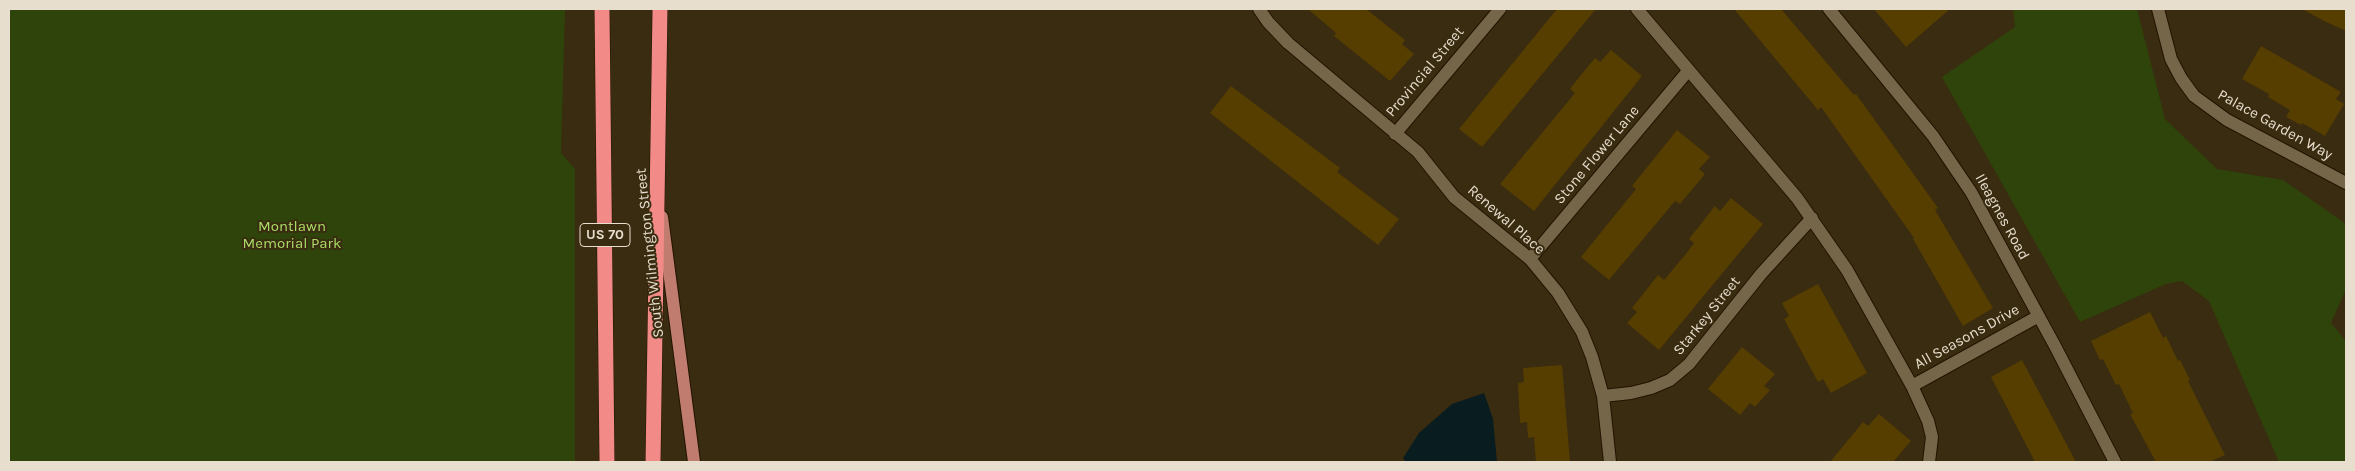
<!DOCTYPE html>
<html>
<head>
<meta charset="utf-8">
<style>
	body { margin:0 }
	#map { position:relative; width:2355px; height:471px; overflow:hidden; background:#3a2c10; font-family:Karla,sans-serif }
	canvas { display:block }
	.frame { position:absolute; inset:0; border:10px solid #e7dece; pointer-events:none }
</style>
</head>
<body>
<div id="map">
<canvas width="2355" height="471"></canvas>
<div class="frame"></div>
</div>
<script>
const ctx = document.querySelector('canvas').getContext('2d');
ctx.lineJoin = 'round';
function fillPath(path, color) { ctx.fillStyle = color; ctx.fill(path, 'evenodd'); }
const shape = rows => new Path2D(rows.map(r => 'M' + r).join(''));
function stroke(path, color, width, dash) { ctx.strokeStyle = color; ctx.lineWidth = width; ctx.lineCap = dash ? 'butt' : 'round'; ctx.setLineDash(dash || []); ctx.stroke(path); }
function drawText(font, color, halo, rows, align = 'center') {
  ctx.font = font + ' Karla,sans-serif'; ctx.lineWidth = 4; ctx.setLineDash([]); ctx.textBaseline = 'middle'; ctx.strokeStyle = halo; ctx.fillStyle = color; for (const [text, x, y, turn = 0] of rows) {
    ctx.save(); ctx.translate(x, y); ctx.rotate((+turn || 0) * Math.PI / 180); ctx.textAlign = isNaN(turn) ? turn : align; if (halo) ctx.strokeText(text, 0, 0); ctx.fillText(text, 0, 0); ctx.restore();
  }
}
fillPath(shape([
	[9,9,565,9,561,153,575,169,575,462,9,462],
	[2013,9,2137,9,2165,119,2217,169,2283,180,2346,224,2346,289,2331,323,2346,341,2346,462,2279,462,2209,301,2182,281,2166,284,2080,322,1942,77,2015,27]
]), '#2e440a');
fillPath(shape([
	[1484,393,1493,419,1497,462,1406,462,1403,458,1419,433,1452,404]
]), '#091c1f');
fillPath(shape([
	[1308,9,1366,9,1405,40,1402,44,1414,54,1390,81,1334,36,1336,33],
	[1557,9,1596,9,1482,147,1459,129],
	[1734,9,1781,9,1854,95,1856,94,1938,208,1935,210,1993,308,1963,326,1913,239,1914,238,1821,107,1818,110],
	[1874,9,1950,9,1906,47],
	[2302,9,2346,9,2346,31,2324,21],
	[2261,46,2341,92,2336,99,2344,104,2325,136,2302,123,2301,125,2286,117,2290,110,2268,97,2269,94,2242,79],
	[1611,50,1642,76,1534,211,1500,184,1575,93,1570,89,1576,81,1595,58,1600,62],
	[1231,86,1340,168,1337,172,1399,219,1378,245,1210,113],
	[1677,130,1710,157,1699,169,1705,174,1680,204,1675,201,1609,280,1581,257,1636,189,1632,186],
	[1731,198,1763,224,1659,350,1627,323,1637,312,1632,308,1658,275,1664,280,1685,255,1694,243,1689,239,1715,206,1720,211],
	[1818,284,1867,373,1831,393,1823,379,1818,382,1784,319,1789,316,1782,303],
	[2150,312,2163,338,2166,336,2178,361,2180,360,2190,380,2188,381,2225,455,2209,462,2156,462,2130,414,2133,413,2119,384,2116,385,2103,359,2100,360,2091,341],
	[1742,347,1775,374,1764,386,1770,390,1755,407,1750,403,1740,415,1708,389],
	[2022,360,2076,462,2035,462,1991,377],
	[1562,365,1570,462,1536,462,1534,437,1528,438,1527,422,1520,423,1518,383,1524,382,1523,368],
	[1879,414,1911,441,1893,462,1830,462,1863,422,1868,426]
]), '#563d00');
const minor = shape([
	[1259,9,1268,22,1288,43,1418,152,1454,197,1530,259,1558,293,1582,332,1592,357,1603,396,1610,462],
	[1637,9,1797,198,1847,270,1912,386,1928,421,1932,437,1929,462],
	[1829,9,1933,136,1971,192,2055,346,2115,462],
	[2158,9,2171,59,2181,78,2194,96,2227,120,2346,183],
	[1395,134,1500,9],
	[1530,259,1688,71],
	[1912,386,2037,317],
	[1603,396,1631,393,1651,388,1670,380,1689,364,1761,274,1812,218]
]);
const major = shape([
	[662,217,694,462]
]);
const highway = shape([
	[602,9,607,462],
	[653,462,660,9]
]);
stroke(minor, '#211400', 14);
stroke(major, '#211400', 14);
stroke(highway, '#211400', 16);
stroke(minor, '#766649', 12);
stroke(major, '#c07c6e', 12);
stroke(highway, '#f28a87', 15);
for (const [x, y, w] of [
	[605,235,50]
]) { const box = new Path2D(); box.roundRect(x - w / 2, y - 11.5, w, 23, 4); ctx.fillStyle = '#3a2c10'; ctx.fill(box); stroke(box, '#e7dece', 1); }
drawText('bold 14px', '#e7dece', null, [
	["US 70",605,235]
]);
drawText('15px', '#e7dece', '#3a2c10', [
	["Provincial Street",1425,72,-50],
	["Palace Garden Way",2275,125,29],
	["Stone Flower Lane",1597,155,-50],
	["Ileagnes Road",2002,217,61],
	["Renewal Place",1506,220,41],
	["South Wilmington Street",650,253,-96],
	["Starkey Street",1707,316,-51],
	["All Seasons Drive",1967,337,-29]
]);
drawText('15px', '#aade66', '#3a2c10', [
	["Montlawn",292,227],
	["Memorial Park",292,244]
]);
</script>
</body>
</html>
